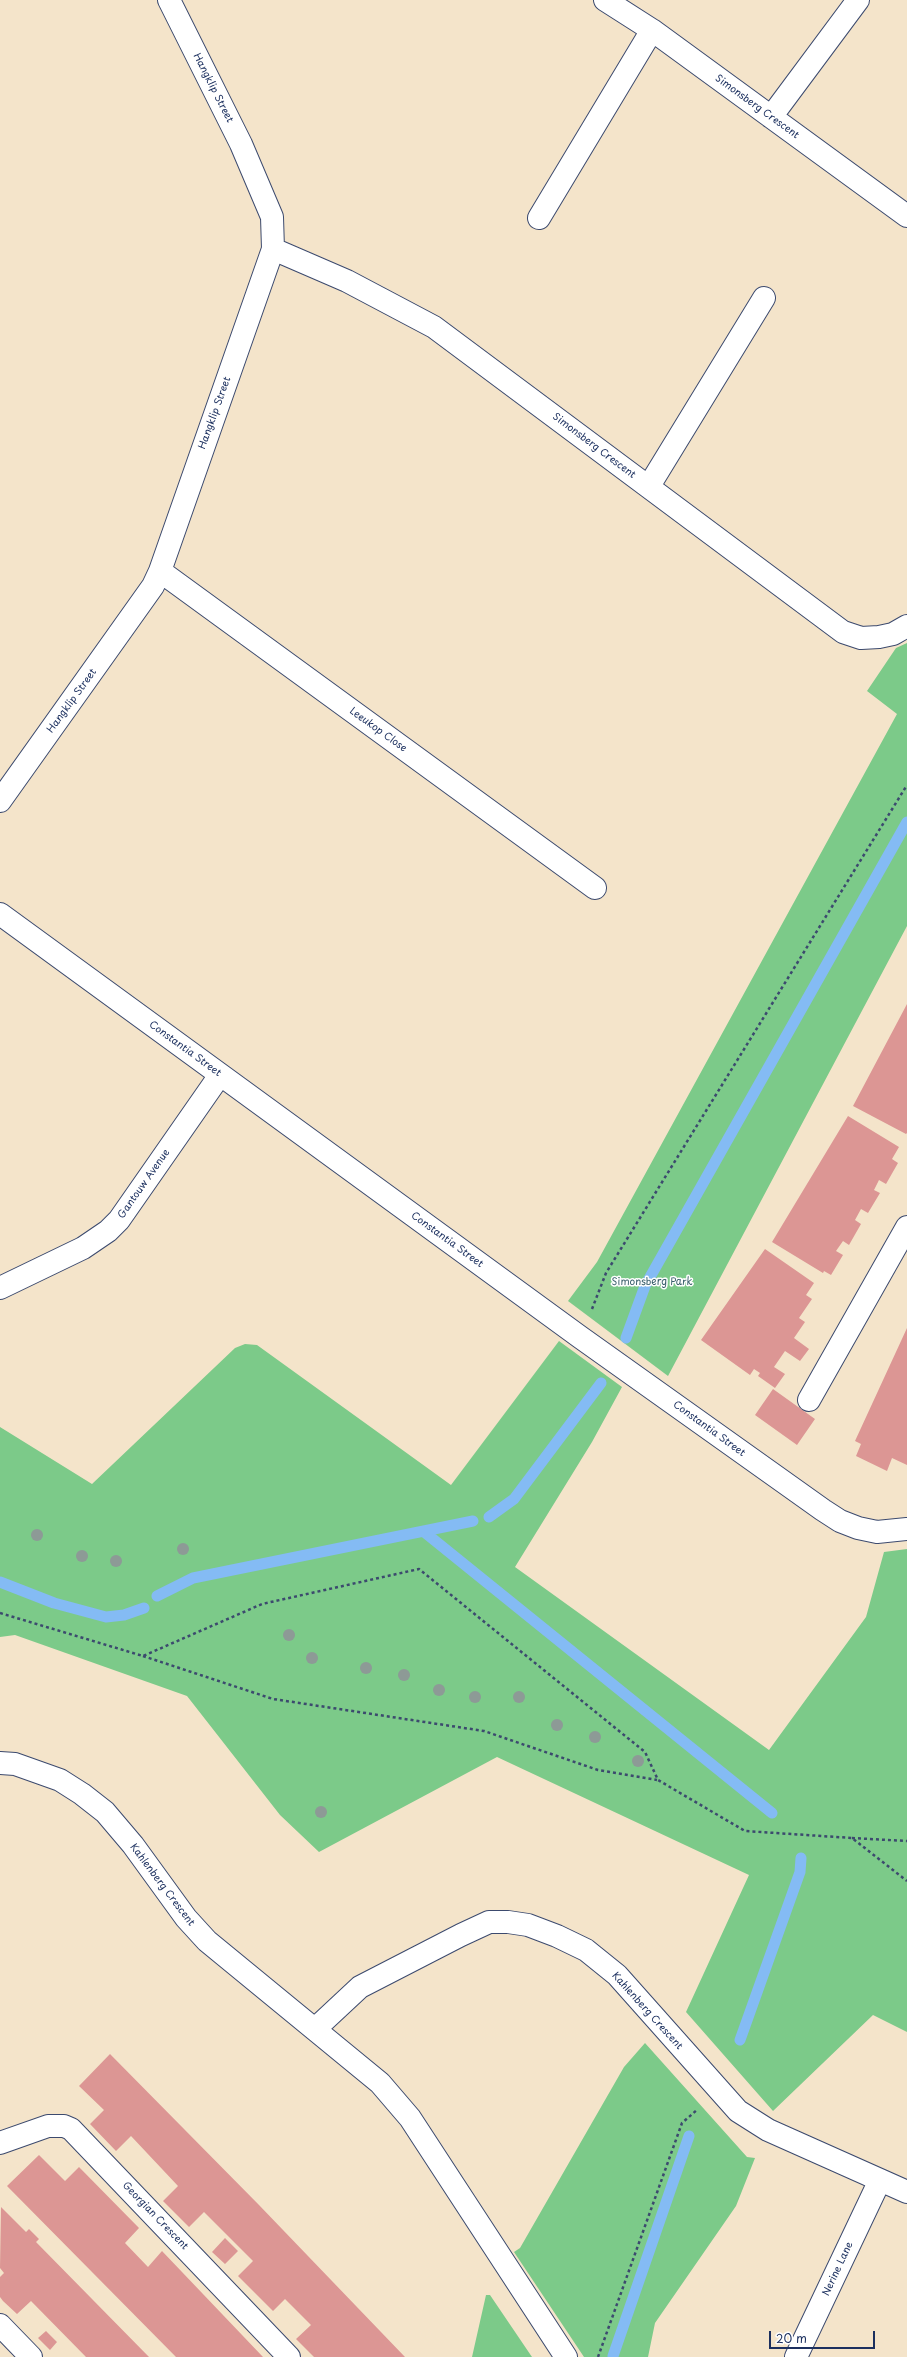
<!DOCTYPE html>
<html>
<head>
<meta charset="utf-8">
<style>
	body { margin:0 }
	#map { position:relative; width:907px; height:2357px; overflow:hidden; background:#f4e4ca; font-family:"Playpen Sans",sans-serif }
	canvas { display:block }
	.scale { position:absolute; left:769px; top:2331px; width:106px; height:18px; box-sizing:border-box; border:2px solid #1b2f5e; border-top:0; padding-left:5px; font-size:12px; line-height:14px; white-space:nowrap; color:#1b2f5e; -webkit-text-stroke:3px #fff; paint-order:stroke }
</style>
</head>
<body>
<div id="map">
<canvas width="907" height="2357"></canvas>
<div class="scale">20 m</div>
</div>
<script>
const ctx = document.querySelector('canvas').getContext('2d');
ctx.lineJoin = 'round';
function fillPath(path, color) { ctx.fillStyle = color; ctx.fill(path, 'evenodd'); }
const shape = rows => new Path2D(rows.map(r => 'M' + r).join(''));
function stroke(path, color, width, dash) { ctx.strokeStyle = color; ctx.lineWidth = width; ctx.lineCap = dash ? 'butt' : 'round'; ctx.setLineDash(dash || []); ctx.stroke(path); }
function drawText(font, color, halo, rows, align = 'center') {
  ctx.font = font + ' "Playpen Sans",sans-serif'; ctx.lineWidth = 3; ctx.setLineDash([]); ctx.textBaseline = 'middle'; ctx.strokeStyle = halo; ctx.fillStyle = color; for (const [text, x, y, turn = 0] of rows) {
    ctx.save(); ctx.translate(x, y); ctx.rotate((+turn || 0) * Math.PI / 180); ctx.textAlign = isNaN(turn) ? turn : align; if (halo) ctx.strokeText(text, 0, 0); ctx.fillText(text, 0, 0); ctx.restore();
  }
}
fillPath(shape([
	[907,643,907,926,668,1376,568,1301,597,1262,897,714,867,691,896,648],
	[559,1341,622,1387,592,1442,515,1567,769,1750,866,1617,884,1552,907,1549,907,2032,873,2015,773,2111,686,2012,749,1875,497,1757,319,1852,280,1815,187,1696,15,1635,0,1637,0,1427,92,1484,235,1348,245,1344,257,1345,451,1485],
	[645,2043,747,2157,755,2158,736,2206,655,2323,648,2357,584,2357,514,2252,520,2248,624,2067],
	[486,2295,490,2295,532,2357,472,2357]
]), '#7cca89');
stroke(shape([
	[626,1338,645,1286,907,822],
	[489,1517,514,1499,601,1383],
	[423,1531,772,1813],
	[0,1582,54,1603,106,1617,124,1615,144,1608],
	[157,1596,193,1578,473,1521],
	[740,2040,800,1872,801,1858],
	[613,2356,689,2136]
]), '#84bbf4', 11);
fillPath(shape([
	[907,1004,907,1133,906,1134,853,1106],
	[848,1116,899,1147,892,1159,898,1163,886,1184,879,1180,874,1190,880,1193,868,1213,861,1209,855,1220,861,1224,849,1245,843,1241,836,1251,843,1255,831,1275,824,1271,823,1273,772,1242],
	[765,1249,814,1283,806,1295,812,1299,799,1318,805,1322,794,1338,809,1349,800,1361,785,1351,774,1367,785,1374,775,1388,758,1376,760,1373,754,1369,750,1375,701,1340],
	[907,1328,907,1465,892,1458,887,1471,856,1456,861,1444,855,1441],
	[773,1389,815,1419,797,1445,755,1415],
	[110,2054,259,2205,405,2357,314,2357,296,2339,311,2325,285,2299,273,2311,238,2276,253,2261,204,2212,189,2227,163,2201,178,2186,131,2136,116,2151,90,2124,104,2110,79,2086],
	[39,2155,65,2181,79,2167,139,2228,125,2243,148,2267,162,2251,263,2357,176,2357,7,2186],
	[1,2207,26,2232,29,2229,39,2239,36,2242,149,2357,86,2357,31,2301,17,2314,3,2301,0,2297,0,2277,4,2273,0,2268],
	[225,2238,238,2251,225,2264,212,2252],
	[46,2331,57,2342,50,2350,38,2338]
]), '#dc9694');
const street = shape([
	[605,0,652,30,907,216],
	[771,117,858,0],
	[539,218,652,30],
	[273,249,347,281,434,327,843,632,861,638,879,637,893,634,907,626],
	[649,486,764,298],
	[160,571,595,888],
	[0,801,153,586,160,571,273,249,272,217,241,144,169,0],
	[0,914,580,1337,823,1510,840,1521,858,1528,877,1532,907,1529],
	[0,1288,83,1248,108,1231,119,1220,220,1075],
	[809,1400,907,1227],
	[0,1763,15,1764,60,1780,82,1794,105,1812,133,1845,186,1918,207,1941,380,2083,410,2118,566,2357],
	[315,2029,360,1987,461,1935,489,1922,508,1922,528,1925,557,1936,586,1950,617,1975,738,2111,768,2130,907,2192],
	[0,2143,48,2126,64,2126,71,2129,289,2357],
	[0,2325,31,2357],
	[796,2357,880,2180]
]);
stroke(street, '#3c4a6e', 24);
stroke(shape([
	[592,1309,606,1273,907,785],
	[0,1613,143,1656,262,1604,419,1569,645,1752,658,1780,745,1831,852,1838,907,1881],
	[143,1656,273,1699,484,1731,598,1770,657,1780],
	[852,1838,907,1841],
	[598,2357,682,2123,698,2109]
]), '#3c4a6e', 2.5, [3, 3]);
stroke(street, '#fff', 22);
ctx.fillStyle = '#8d9a96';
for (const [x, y] of [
	[37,1535],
	[183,1549],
	[82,1556],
	[116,1561],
	[289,1635],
	[312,1658],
	[366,1668],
	[404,1675],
	[439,1690],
	[475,1697],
	[519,1697],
	[557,1725],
	[595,1737],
	[638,1761],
	[321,1812]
]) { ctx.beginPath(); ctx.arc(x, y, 6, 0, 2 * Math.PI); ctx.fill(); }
drawText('10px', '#1b2f5e', '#fff', [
	["Hangklip Street",213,88,63],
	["Simonsberg Crescent",757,107,36],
	["Hangklip Street",215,413,-70],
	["Simonsberg Crescent",594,446,37],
	["Hangklip Street",72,701,-54],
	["Leeukop Close",378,730,36],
	["Constantia Street",185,1049,36],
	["Gantouw Avenue",144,1184,-55],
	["Constantia Street",447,1240,36],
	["Constantia Street",709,1429,36],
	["Kahlenberg Crescent",162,1885,53],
	["Kahlenberg Crescent",647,2011,48],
	["Georgian Crescent",155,2216,46],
	["Nerine Lane",838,2269,-65]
]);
drawText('10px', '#385e6b', '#fff', [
	["Simonsberg Park",652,1282]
]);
</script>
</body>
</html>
